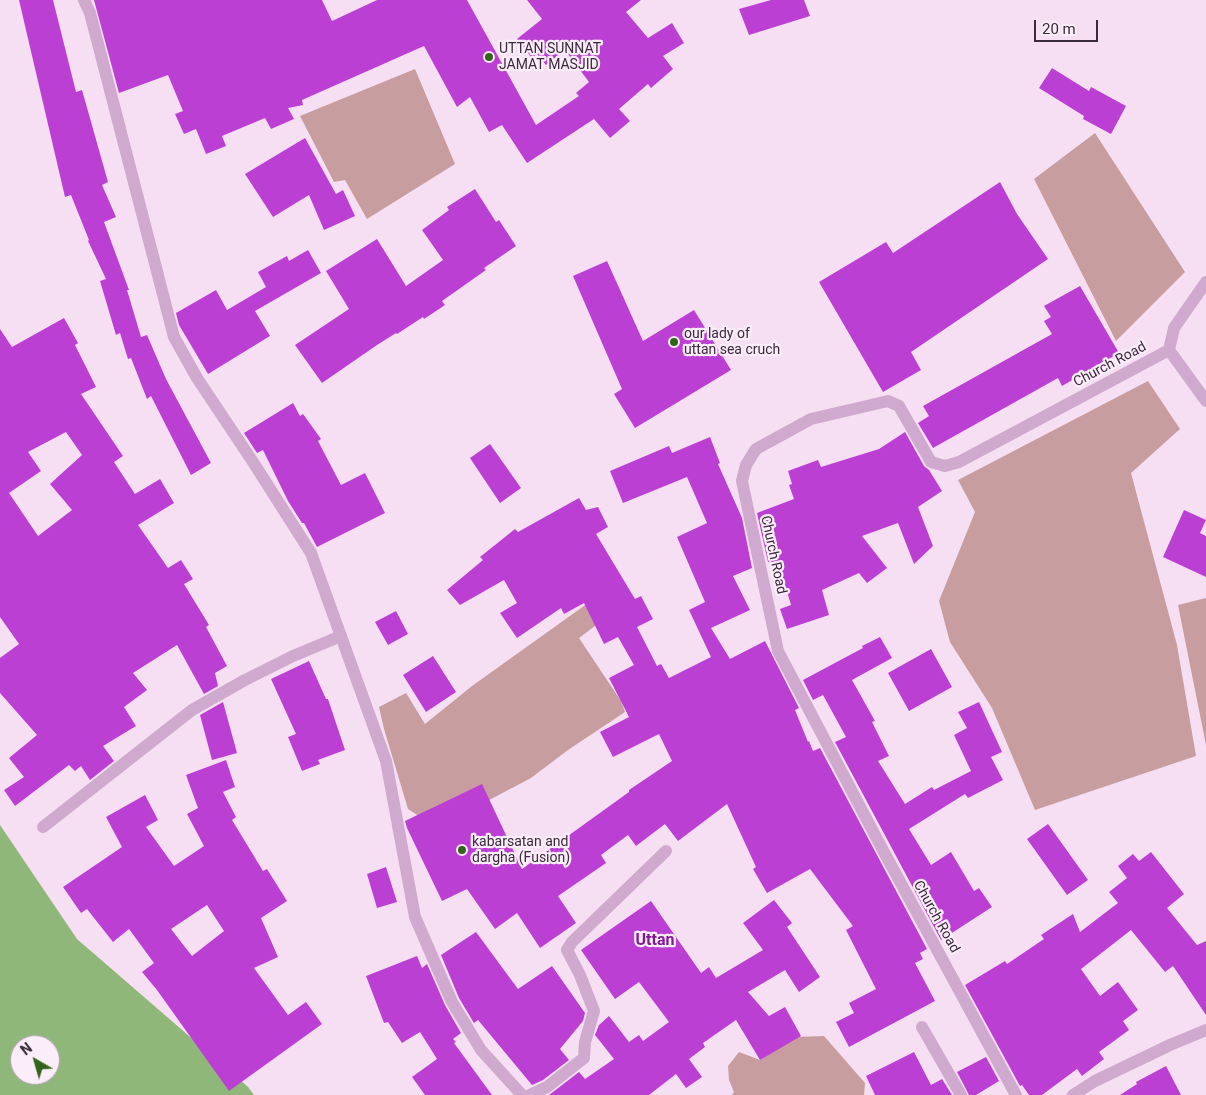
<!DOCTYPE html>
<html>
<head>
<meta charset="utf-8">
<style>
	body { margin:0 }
	#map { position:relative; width:1206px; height:1095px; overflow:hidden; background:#f6dff3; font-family:Roboto,sans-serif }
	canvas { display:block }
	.north { position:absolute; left:10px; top:1035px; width:50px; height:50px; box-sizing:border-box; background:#fcedfa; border:1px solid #af9fae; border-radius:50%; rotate:322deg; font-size:14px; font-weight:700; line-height:20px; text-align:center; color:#3b293c }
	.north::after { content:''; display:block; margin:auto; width:18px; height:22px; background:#326419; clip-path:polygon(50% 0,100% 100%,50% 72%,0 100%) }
	.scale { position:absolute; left:1034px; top:20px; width:64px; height:22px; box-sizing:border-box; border:2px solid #3b293c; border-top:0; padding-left:6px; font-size:15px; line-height:18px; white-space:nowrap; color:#3b293c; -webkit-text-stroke:4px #fcedfa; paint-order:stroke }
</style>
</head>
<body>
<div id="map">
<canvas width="1206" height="1095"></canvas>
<div class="north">N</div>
<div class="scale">20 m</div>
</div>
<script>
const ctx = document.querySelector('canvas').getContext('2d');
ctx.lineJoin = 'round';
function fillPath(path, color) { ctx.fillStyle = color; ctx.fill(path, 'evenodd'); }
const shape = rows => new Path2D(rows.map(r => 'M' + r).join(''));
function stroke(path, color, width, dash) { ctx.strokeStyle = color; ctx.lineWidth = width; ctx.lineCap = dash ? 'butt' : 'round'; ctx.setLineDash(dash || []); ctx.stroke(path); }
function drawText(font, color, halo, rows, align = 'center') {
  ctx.font = font + ' Roboto,sans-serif'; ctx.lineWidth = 4.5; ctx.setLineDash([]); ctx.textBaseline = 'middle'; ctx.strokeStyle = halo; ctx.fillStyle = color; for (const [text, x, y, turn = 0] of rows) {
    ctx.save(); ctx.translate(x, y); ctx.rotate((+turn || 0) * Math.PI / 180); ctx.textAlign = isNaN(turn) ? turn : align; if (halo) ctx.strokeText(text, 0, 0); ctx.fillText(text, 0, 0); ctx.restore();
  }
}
fillPath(shape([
	[415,69,455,164,367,219,345,180,334,182,300,116],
	[1095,133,1185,272,1116,341,1034,179],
	[1148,381,1180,429,1131,473,1177,645,1196,756,1035,810,992,708,950,642,939,601,975,512,958,480],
	[609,588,620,607,579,638,621,701,625,712,568,750,531,778,476,807,428,822,408,809,384,729,379,707,406,693,425,724,472,686],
	[1206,598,1206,745,1178,605],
	[824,1036,865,1083,864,1095,732,1095,734,1092,729,1080,728,1066,739,1052,760,1060,794,1037]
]), '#c79d9f');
fillPath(shape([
	[0,825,77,939,248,1087,254,1095,0,1095],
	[20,1045,50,1045,50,1075,20,1075]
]), '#90b77a');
fillPath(shape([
	[19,0,53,0,76,92,82,90,108,182,102,185,116,217,104,222,129,290,127,290,141,337,147,335,166,379,211,463,191,475,151,396,147,399,131,358,128,359,120,333,116,335,100,281,106,279,88,241,89,240,71,195,65,197],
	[94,0,322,0,332,21,377,0,467,0,536,125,579,96,576,93,589,82,565,50,546,65,537,54,532,58,517,39,542,19,527,0,641,0,626,12,648,38,672,23,684,43,663,56,673,69,651,88,648,84,619,109,630,121,610,138,594,119,527,163,502,125,489,132,470,97,457,107,424,46,302,100,303,105,288,108,294,119,271,129,265,118,222,136,226,146,206,154,196,129,184,134,175,114,183,111,168,75,119,93],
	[771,0,804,0,810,16,749,35,739,9],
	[1052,68,1089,91,1091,87,1126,106,1111,134,1083,119,1084,116,1039,88],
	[305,138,336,194,343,190,355,216,324,230,309,195,273,217,245,174],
	[1000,182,1017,214,1048,259,911,352,921,370,883,392,819,282,886,242,893,253],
	[475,189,496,222,499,220,516,246,484,268,486,270,442,301,445,305,424,319,423,317,397,334,396,333,377,345,322,383,295,345,349,309,326,271,377,239,406,286,443,260,422,230,449,210,447,207],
	[308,250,321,273,255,311,270,336,208,374,179,325,176,313,216,290,227,310,266,287,258,272,287,256,289,261],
	[607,261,643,341,694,310,731,370,635,428,614,394,622,389,573,276],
	[1080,286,1119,353,1062,386,1058,378,933,448,918,423,929,416,923,406,1052,334,1044,321,1051,317,1044,306],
	[64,318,78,343,75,345,96,387,81,394,123,456,114,462,135,494,160,479,174,503,138,525,168,568,181,560,193,579,184,584,209,625,206,627,227,666,215,673,218,686,204,694,177,645,133,673,147,690,124,707,136,726,103,746,114,761,90,780,81,766,75,771,69,765,15,806,4,790,24,777,9,758,37,735,0,693,0,658,19,644,0,617,0,329,12,347],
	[66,432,82,455,50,484,72,510,38,536,9,493,41,471,28,452],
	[293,403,300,416,303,414,321,439,318,441,341,485,365,473,385,513,317,547,304,523,302,523,288,501,263,450,257,453,244,433],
	[905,432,924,466,929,470,942,491,918,507,933,546,914,564,898,523,862,536,887,568,867,583,859,573,822,590,829,615,787,629,780,609,791,605,780,568,774,570,771,561,768,562,757,513,794,499,789,485,792,484,788,471,818,460,821,467,879,449],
	[710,437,720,463,718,464,742,518,752,568,733,576,750,610,711,628,730,659,765,641,799,708,795,710,808,742,809,741,813,751,820,748,927,949,920,953,923,959,915,963,935,1001,849,1047,836,1022,854,1013,849,1003,876,989,846,930,853,926,810,869,767,893,753,869,756,867,727,804,678,841,665,824,636,846,628,835,601,855,606,863,558,896,576,923,540,948,517,913,495,929,467,889,442,901,407,828,405,821,482,784,522,869,629,792,629,790,672,761,659,734,613,757,600,732,629,717,609,678,634,665,618,637,604,644,584,603,564,614,561,608,517,638,500,613,517,603,504,580,460,605,447,590,483,560,480,557,515,529,518,532,579,498,586,510,598,507,608,527,596,534,635,599,641,596,653,619,637,627,657,666,661,664,669,678,711,657,689,610,705,602,677,537,707,523,687,477,623,503,610,471,669,446,672,453],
	[490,444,521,488,500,503,470,458],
	[1184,510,1206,520,1200,533,1206,536,1206,577,1163,557],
	[396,611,408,634,388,645,375,622],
	[880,637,892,658,852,680,875,721,872,722,889,756,878,761,905,804,932,787,934,790,971,771,954,735,967,728,958,712,979,702,1002,752,991,757,1003,780,968,798,965,794,909,829,931,865,951,852,974,891,979,888,992,907,941,940,835,742,846,737,823,695,813,700,803,680,863,648,862,646],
	[931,649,952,687,909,711,888,673],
	[433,656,456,692,426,712,403,675],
	[309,661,326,699,328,699,345,750,318,760,320,764,302,771,288,737,296,734,271,679],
	[223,702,237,753,212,760,200,715],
	[226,760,235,787,223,792,236,817,232,820,263,871,267,869,287,901,261,918,278,957,254,968,288,1015,306,1002,322,1024,229,1091,157,990,142,972,154,963,129,929,113,942,87,909,81,913,63,887,122,847,106,817,145,795,158,820,146,827,174,866,204,846,187,814,198,808,186,775],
	[207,905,224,931,192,956,171,929],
	[1048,824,1088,880,1067,895,1027,839],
	[1151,852,1184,894,1167,908,1197,945,1206,941,1206,1015,1173,966,1165,972,1131,930,1081,969,1100,996,1118,982,1138,1010,1123,1021,1129,1030,1099,1052,1104,1059,1082,1076,1077,1069,1042,1095,1029,1095,1022,1085,1020,1086,965,985,1005,961,1007,964,1044,939,1041,935,1073,914,1080,932,1118,903,1109,892,1127,878,1118,866,1133,854,1139,861],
	[386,867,397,902,377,908,367,874],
	[774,900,792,923,787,927,820,977,799,992,785,970,748,992,769,1016,785,1007,801,1036,760,1060,736,1020,703,1043,705,1047,689,1059,702,1077,686,1088,676,1074,649,1095,549,1095,579,1072,585,1079,614,1059,595,1035,599,1025,609,1016,629,1042,639,1035,643,1041,669,1022,639,982,615,999,581,950,651,901,701,973,709,967,716,978,763,950,743,923],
	[476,932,518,989,552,966,585,1013,583,1021,560,1049,569,1060,543,1080,532,1085,478,1020,474,1023,459,998,441,955],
	[417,956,422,968,427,964,445,1005,461,1033,453,1039,456,1042,454,1043,492,1095,425,1095,412,1077,437,1059,420,1032,402,1043,388,1022,384,1023,366,976],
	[914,1052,931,1085,942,1079,952,1095,875,1095,866,1076],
	[986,1057,999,1081,976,1095,969,1095,957,1072],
	[1166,1066,1181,1095,1120,1095,1137,1084,1136,1082]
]), '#bc3fd4');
stroke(shape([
	[1169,350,1174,328,1206,282],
	[1169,350,1206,401],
	[43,827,192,710,245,680,293,656,341,636],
	[922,1027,961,1095],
	[530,1095,547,1087,584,1058,585,1042,594,1011,580,975,567,950,572,942,666,851],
	[1016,1095,885,854,778,651,742,481,746,465,756,449,811,419,888,401,899,406,931,462,945,466,959,462,1169,350]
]), '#d0a9ce', 12);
stroke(shape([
	[84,0,90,13,174,337,197,378,253,462,311,553,386,761,415,917,452,1002,481,1050,522,1095],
	[1073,1095,1095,1081,1170,1045,1206,1030]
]), '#d0a9ce', 12);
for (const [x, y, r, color] of [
	[489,57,5,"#326419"],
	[674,342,5,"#326419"],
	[462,850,5,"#326419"]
]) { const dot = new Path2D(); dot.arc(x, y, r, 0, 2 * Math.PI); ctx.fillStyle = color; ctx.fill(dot); stroke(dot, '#fcedfa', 2); }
drawText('14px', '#3b293c', '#fcedfa', [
	["UTTAN SUNNAT",499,49],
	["JAMAT MASJID",499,65],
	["our lady of",684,334],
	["uttan sea cruch",684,350],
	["kabarsatan and",472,842],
	["dargha (Fusion)",472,858]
], 'left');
drawText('14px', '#3b293c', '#fcedfa', [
	["Church Road",1110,365,-28],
	["Church Road",773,555,78],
	["Church Road",936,917,61]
]);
drawText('bold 16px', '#811896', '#fcedfa', [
	["Uttan",655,941]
]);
</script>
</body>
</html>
